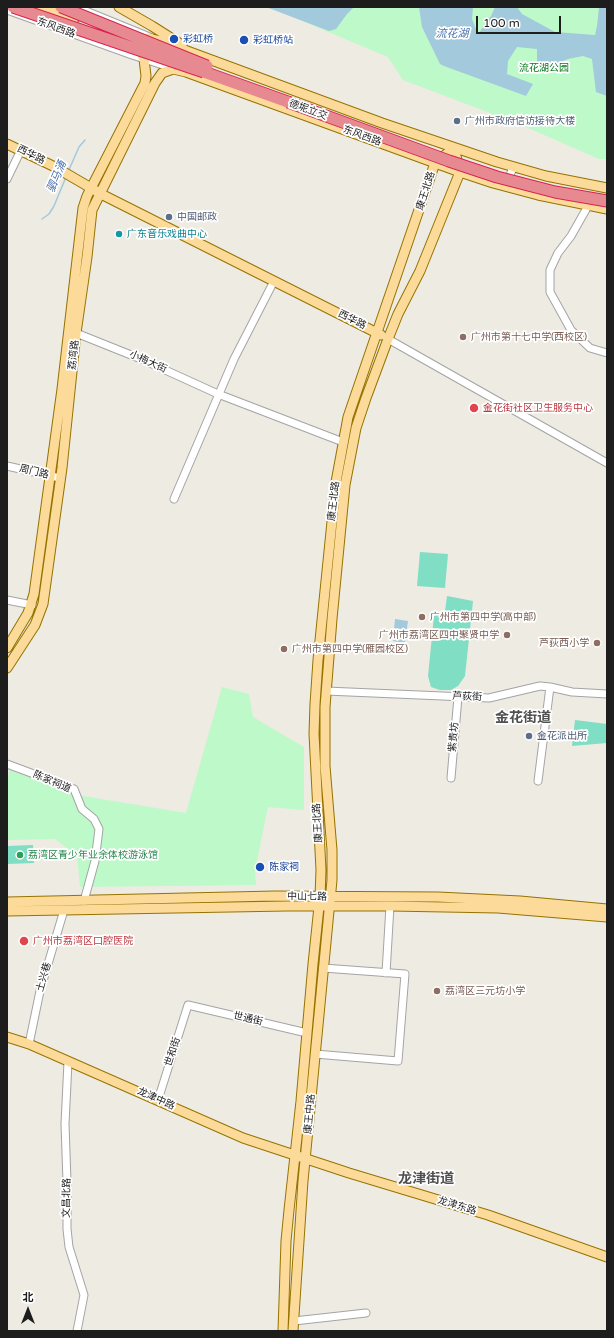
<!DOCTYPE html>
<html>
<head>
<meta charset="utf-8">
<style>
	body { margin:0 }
	#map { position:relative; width:614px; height:1338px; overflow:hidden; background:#eeebe2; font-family:"Varela Round","Noto Sans SC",sans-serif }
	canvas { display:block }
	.frame { position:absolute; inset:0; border:8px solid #1d1d1d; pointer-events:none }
	.north { position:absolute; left:8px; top:1290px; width:40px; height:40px; -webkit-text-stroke:3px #fff; paint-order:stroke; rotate:0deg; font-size:11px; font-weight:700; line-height:16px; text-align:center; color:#1d1d1d }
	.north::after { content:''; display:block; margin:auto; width:14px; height:18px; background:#1d1d1d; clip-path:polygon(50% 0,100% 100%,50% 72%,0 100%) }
	.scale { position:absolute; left:476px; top:16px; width:85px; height:18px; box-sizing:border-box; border:2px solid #1d1d1d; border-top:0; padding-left:5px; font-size:12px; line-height:14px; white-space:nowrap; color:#1d1d1d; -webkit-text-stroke:3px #fff; paint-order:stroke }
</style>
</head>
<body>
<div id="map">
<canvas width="614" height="1338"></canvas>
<div class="frame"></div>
<div class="north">北</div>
<div class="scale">100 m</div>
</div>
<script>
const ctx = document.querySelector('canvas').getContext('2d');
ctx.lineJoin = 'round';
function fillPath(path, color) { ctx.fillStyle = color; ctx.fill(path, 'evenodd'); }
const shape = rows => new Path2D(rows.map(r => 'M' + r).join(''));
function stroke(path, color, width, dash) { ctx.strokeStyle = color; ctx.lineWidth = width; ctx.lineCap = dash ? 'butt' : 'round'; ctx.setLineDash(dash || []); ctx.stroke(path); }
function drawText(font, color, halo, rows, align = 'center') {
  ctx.font = font + ' "Varela Round","Noto Sans SC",sans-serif'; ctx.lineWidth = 3.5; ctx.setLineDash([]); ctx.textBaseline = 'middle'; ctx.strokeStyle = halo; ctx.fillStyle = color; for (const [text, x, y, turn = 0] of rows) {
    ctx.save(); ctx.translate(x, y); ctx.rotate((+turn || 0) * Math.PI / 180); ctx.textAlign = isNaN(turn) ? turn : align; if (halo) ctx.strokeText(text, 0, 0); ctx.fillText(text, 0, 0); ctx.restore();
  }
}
fillPath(shape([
	[269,7,607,7,607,159,599,159,519,124,403,80,388,57],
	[222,687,249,694,253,717,304,747,304,810,268,807,255,870,256,885,80,887,77,856,55,839,7,840,7,784,10,767,83,796,186,813]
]), '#bef9c9');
fillPath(shape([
	[420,552,448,554,445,588,417,586],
	[447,596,473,601,465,676,458,686,451,690,440,690,431,687,428,676,434,616,445,611],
	[575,720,607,724,607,743,572,746],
	[33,845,34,863,7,864,7,846]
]), '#7fdec3');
fillPath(shape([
	[266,7,354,7,347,14,336,29,329,31],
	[419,7,473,7,472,19,478,34,491,16,495,7,517,7,522,14,555,32,595,35,597,26,599,7,607,7,607,96,596,92,592,59,583,56,568,59,547,68,537,65,537,49,517,47,508,61,507,74,533,84,526,96,444,66,440,64,422,27],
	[395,619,408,621,405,643,393,641]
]), '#a2c9dc');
stroke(shape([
	[68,172,79,147,85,140],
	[42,219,49,214,54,206,66,177]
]), '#a2c9dc', 1.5);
const minor = shape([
	[76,7,152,38],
	[7,10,132,55,175,69],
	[7,179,21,150],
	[507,184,513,167],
	[588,206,571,236,558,253,550,270,550,292,571,330,590,348,607,353],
	[76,333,141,359,218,394,343,442],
	[388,339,607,463],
	[7,466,60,478],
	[174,499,234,359,274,281],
	[7,600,32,605],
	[326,691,489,698,540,686,550,687,572,692,607,694],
	[7,764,74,789,82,809,94,819,99,829,95,861,84,901],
	[451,778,458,697],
	[538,781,550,687],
	[386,973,390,906],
	[29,1044,40,991,64,910],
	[315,1054,398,1061,405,974,323,968],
	[68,1062,65,1124,67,1182,67,1229,69,1247,84,1295,77,1331],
	[158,1100,188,1005,307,1033],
	[294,1321,366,1313]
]);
const major = shape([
	[32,7,51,14],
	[45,7,75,18],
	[119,7,152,26,182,45],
	[147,38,160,41,382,123,497,162,546,176,607,188],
	[7,144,55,167,103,195,381,335],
	[7,648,28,613,34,594,62,389,83,208,87,196,145,83,146,76,144,59,141,53,136,48],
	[7,668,35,625,43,604,62,468,76,333,87,257,92,210,155,83,162,73,173,69,186,72,460,172,493,183,538,195,607,209],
	[7,902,275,896,438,897,520,901,607,909],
	[7,911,287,906,390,906,498,908,607,917],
	[7,1037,29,1044,243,1138,349,1173,488,1215,607,1257],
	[283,1331,286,1241,289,1210,301,1101,313,964,320,897,321,870,314,734,315,704,318,660,336,482,348,417,435,163,454,148],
	[293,1331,303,1181,332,880,332,850,325,766,325,707,332,619,345,485,356,428,366,398,388,339,398,314,420,271,460,172,454,148]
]);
const highway = shape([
	[204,72,288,102]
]);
stroke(minor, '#a4a4a4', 9);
stroke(major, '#957300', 11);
stroke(highway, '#d8234f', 13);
stroke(minor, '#fff', 7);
stroke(major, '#fcdb9a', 9);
stroke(highway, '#e68991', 11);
const highwayBridge = shape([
	[13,7,204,72],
	[61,7,207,66],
	[288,102,449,161,497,177,555,192,607,201]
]);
stroke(highwayBridge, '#d8234f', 13, []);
stroke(highwayBridge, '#e68991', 11);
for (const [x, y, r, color] of [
	[174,39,5,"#1a4fb4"],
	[244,40,5,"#1a4fb4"],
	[457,121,4,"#5c6f8a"],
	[169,217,4,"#5c6f8a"],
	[119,234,4,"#0f9aa8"],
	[463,337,4,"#8d6e63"],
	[474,408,5,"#e0444e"],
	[422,617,4,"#8d6e63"],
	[507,635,4,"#8d6e63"],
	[597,643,4,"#8d6e63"],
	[284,649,4,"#8d6e63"],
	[529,736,4,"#5c6f8a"],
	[20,855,4,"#2e9e5b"],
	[260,867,5,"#1a4fb4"],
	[24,941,5,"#e0444e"],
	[437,991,4,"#8d6e63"]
]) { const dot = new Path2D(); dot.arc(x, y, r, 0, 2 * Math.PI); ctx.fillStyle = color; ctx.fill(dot); stroke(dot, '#fff', 1.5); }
drawText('10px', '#1d1d1d', '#fff', [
	["东风西路",56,28,20],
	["德坭立交",308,110,20],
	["东风西路",362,136,20],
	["西华路",31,155,27],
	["康王北路",426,191,-72],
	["西华路",352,320,27],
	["荔湾路",74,355,-84],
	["小梅大街",148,362,24],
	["周门路",34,472,14],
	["康王北路",334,501,-83],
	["芦荻街",467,697,2],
	["紫贵坊",454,737,-85],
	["陈家祠道",52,782,23],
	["康王北路",318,823,-93],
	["中山七路",307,897,1],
	["土兴巷",44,977,-74],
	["世通街",248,1019,13],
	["世和街",173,1052,-72],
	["龙津中路",156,1099,24],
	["康王中路",310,1114,-85],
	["文昌北路",67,1198,-89],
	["龙津东路",457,1206,17]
]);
drawText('10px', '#164399', '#fff', [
	["彩虹桥",183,39],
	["彩虹桥站",253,40],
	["陈家祠",269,867]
], 'left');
drawText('10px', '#0b7a1f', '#fff', [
	["流花湖公园",544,68]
]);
drawText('10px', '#4e5e75', '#fff', [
	["广州市政府信访接待大楼",465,121],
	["中国邮政",177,217],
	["金花派出所",537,736]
], 'left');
drawText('10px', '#0d838f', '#fff', [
	["广东音乐戏曲中心",127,234]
], 'left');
drawText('10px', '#785e54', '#fff', [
	["广州市第十七中学(西校区)",471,337],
	["广州市第四中学(高中部)",430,617],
	["广州市荔湾区四中聚贤中学",499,635,"right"],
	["芦荻西小学",589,643,"right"],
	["广州市第四中学(雁园校区)",292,649],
	["荔湾区三元坊小学",445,991]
], 'left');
drawText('10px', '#be3a42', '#fff', [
	["金花街社区卫生服务中心",483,408],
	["广州市荔湾区口腔医院",33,941]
], 'left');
drawText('10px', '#27864d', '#fff', [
	["荔湾区青少年业余体校游泳馆",28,855]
], 'left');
drawText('italic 11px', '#4971ac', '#fff', [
	["流花湖",452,34],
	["驷马涌",57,177,-67]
]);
drawText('bold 14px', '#505050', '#fff', [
	["金花街道",523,718],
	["龙津街道",426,1179]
]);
</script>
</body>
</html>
